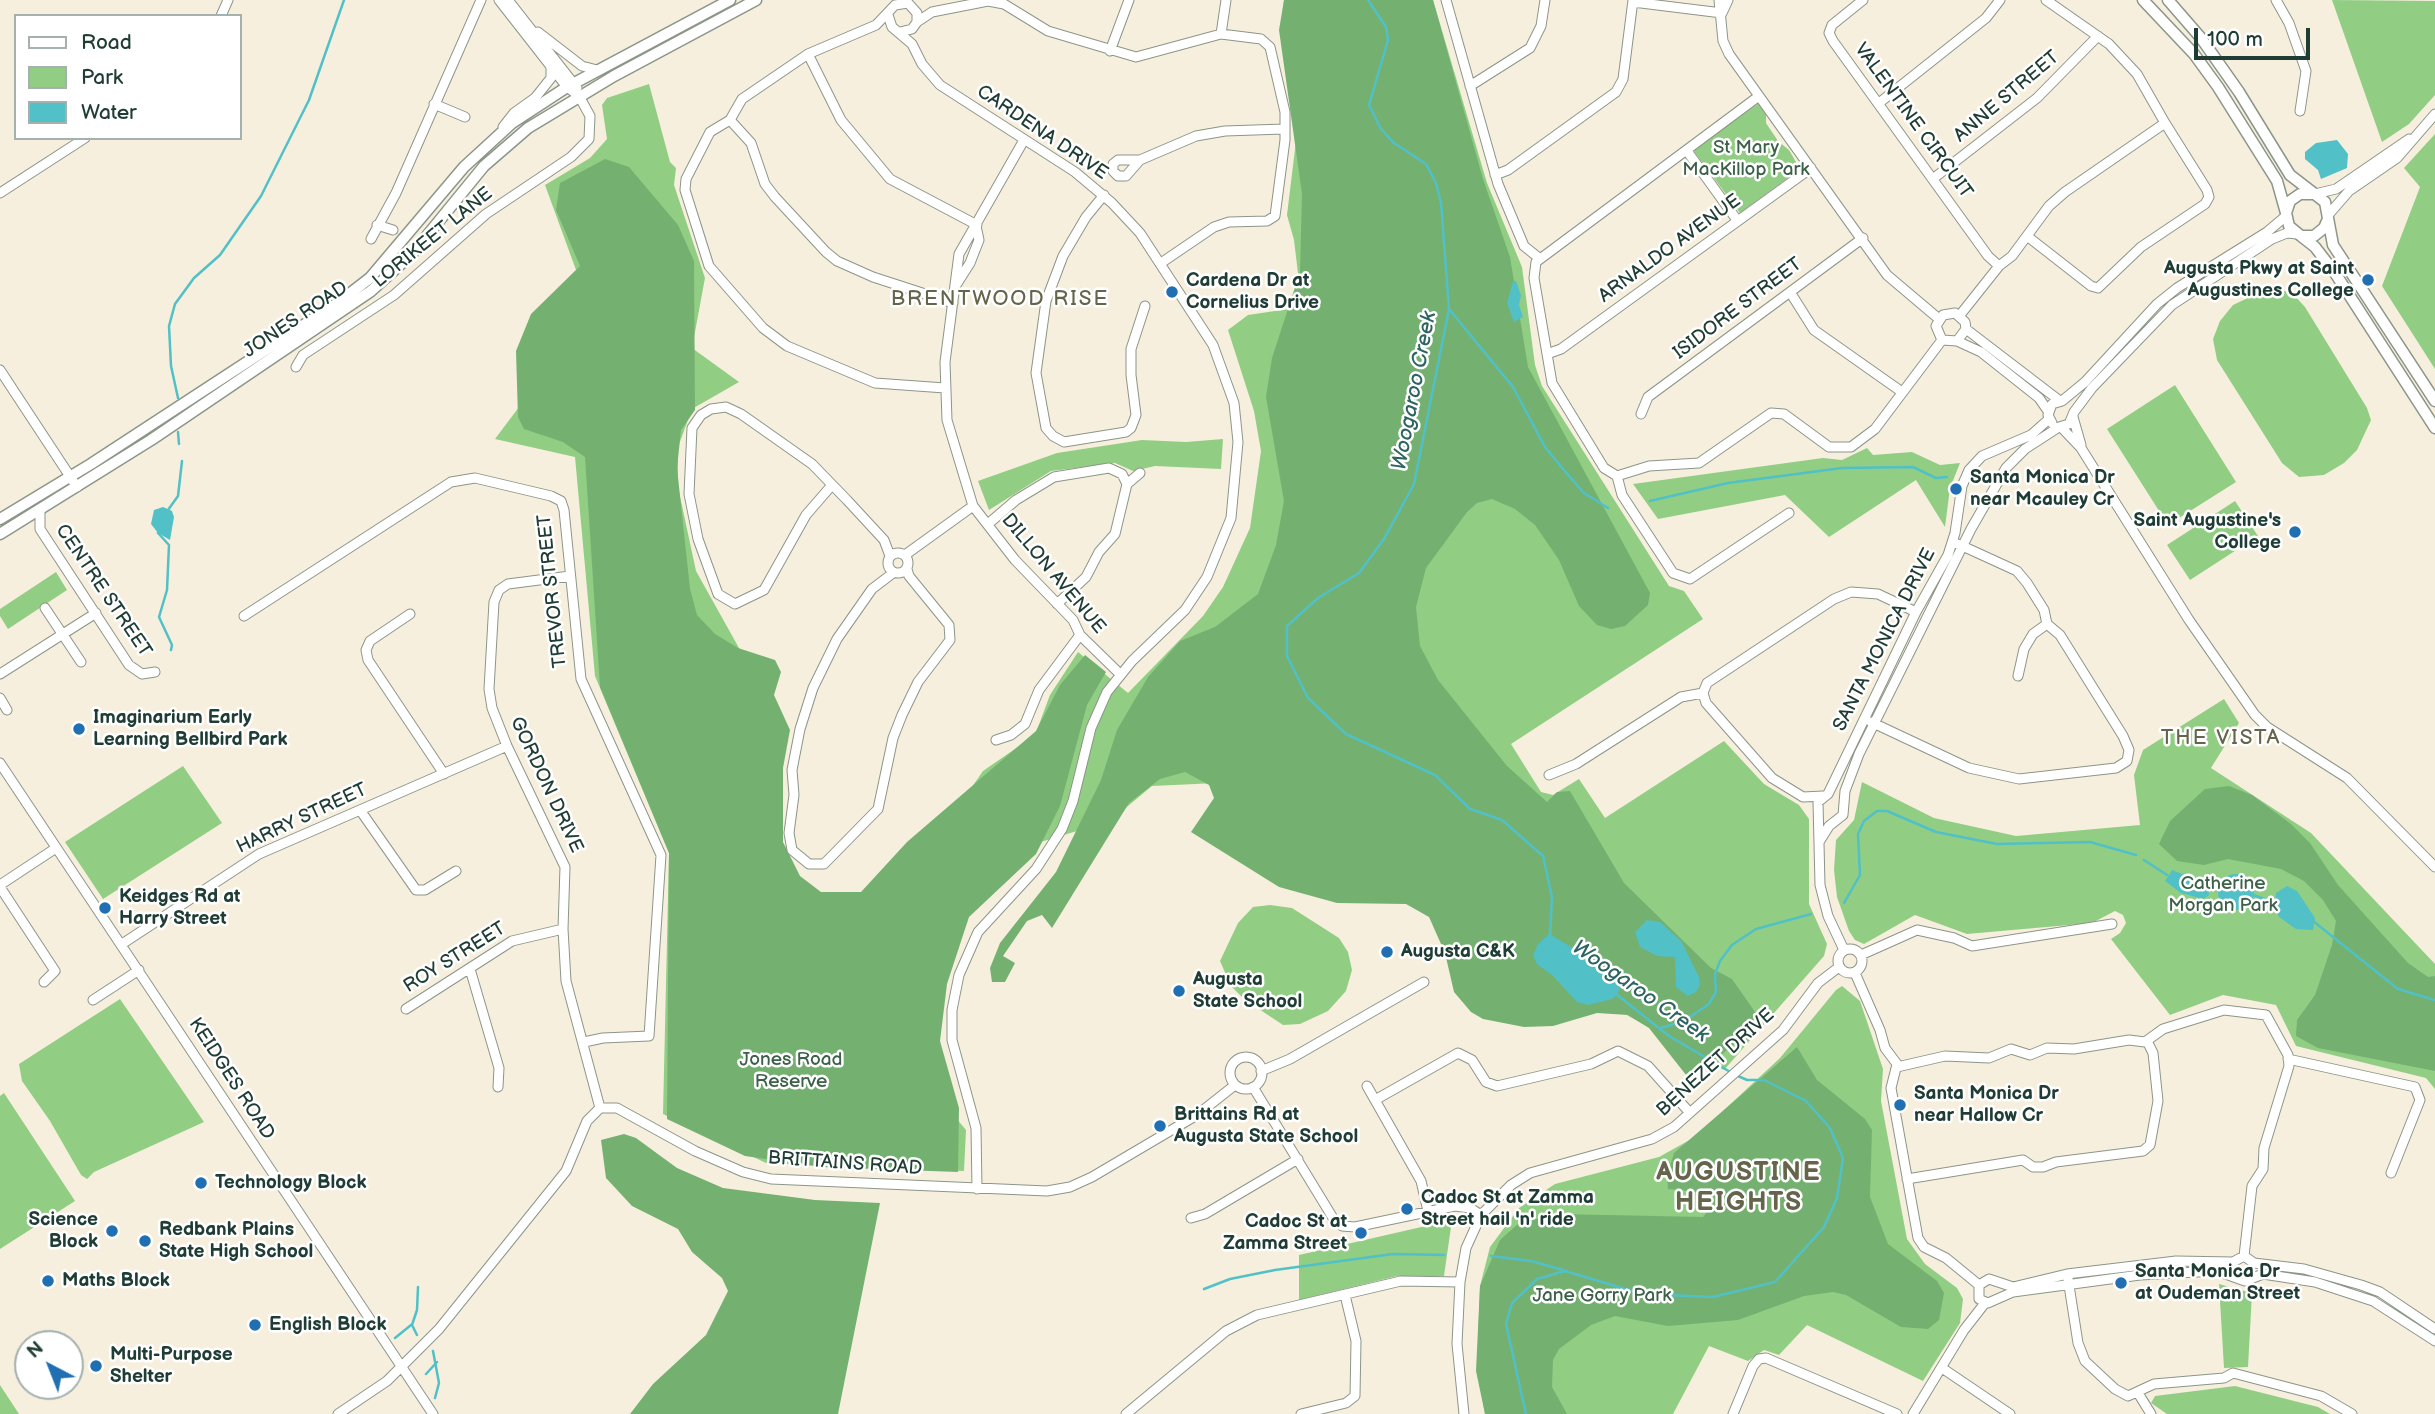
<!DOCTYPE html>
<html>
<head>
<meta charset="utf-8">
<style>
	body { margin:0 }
	#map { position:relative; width:2435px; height:1414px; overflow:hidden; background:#f7efde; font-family:"Balsamiq Sans",sans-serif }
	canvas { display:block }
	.legend { position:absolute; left:14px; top:14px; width:228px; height:126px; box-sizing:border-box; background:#fff; border:2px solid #a5b1ae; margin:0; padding:9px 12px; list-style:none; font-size:21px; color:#1f3d34 }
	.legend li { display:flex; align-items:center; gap:14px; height:35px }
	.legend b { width:35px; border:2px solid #a5b1ae }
	.north { position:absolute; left:14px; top:1330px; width:70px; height:70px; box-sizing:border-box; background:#fff; border:2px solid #a5b1ae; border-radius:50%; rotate:318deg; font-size:19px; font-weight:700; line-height:28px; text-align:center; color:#1f3d34 }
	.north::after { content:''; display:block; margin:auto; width:24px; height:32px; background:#1f6fb2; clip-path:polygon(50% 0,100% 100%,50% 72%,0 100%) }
	.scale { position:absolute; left:2194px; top:28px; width:116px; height:32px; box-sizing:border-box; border:4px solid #1f3d34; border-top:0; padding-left:9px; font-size:21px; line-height:24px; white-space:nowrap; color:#1f3d34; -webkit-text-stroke:5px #fff; paint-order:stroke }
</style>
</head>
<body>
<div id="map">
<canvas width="2435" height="1414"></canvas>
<ul class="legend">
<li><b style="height:9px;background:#fff"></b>Road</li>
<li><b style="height:19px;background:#91ce83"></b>Park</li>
<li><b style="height:19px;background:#51c0c7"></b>Water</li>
</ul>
<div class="north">N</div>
<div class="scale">100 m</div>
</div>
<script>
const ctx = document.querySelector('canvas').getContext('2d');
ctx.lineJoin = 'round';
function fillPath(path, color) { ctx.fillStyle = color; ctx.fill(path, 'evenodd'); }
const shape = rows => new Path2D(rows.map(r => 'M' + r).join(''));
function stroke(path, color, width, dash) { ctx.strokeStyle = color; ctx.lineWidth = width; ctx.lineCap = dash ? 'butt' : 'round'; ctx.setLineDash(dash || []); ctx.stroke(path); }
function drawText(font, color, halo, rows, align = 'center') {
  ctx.font = font + ' "Balsamiq Sans",sans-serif'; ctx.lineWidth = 5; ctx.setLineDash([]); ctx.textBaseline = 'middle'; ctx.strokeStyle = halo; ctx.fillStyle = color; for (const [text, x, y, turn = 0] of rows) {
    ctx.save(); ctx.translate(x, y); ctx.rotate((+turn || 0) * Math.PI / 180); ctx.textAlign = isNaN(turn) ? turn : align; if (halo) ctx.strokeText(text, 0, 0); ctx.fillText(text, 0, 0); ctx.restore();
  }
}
fillPath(shape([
	[1284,0,1433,0,1487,183,1522,267,1535,365,1542,386,1669,586,1684,591,1703,619,1511,744,1541,792,1553,795,1579,779,1605,818,1724,741,1764,784,1799,805,1809,819,1809,904,1827,944,1824,956,1724,1070,1217,783,1152,786,1110,821,1034,844,963,921,919,1074,966,1130,964,1171,766,1163,663,1114,669,853,595,676,575,457,495,439,591,311,545,185,590,158,607,139,602,105,607,98,649,84,670,162,676,168,674,185,705,278,692,348,739,382,692,409,678,447,678,487,696,571,782,725,778,843,804,979,936,839,983,771,1035,735,1050,695,1078,652,1128,693,1203,616,1223,587,1250,528,1261,451,1254,411,1228,330,1248,315,1302,307,1294,240,1287,215,1299,116,1280,34],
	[2332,0,2435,1,2435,95,2409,124,2382,142],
	[1759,103,1766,111,1766,123,1778,141,1789,150,1800,169,1740,213,1693,150],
	[2435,134,2435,369,2382,286,2420,187,2404,168],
	[2277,289,2292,293,2305,307,2367,408,2371,420,2357,450,2344,463,2324,475,2299,477,2282,463,2217,360,2213,339,2220,321,2233,305,2256,294],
	[2175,385,2236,482,2168,525,2107,429],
	[1223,439,1221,469,1155,466,1133,471,1115,463,1051,471,989,510,978,481,1057,453,1142,440,1186,442],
	[1867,448,1873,455,1912,452,1940,465,1960,463,1950,488,1945,527,1916,480,1829,537,1785,495,1658,519,1633,484,1823,458,1842,460],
	[2235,501,2258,536,2190,580,2167,545],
	[56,572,67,590,8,629,0,616,0,609],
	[2224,699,2239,723,2211,768,2311,833,2435,964,2435,1089,2426,1078,2296,1046,2276,1005,2223,995,2170,1015,2111,939,2120,933,2126,923,2123,915,2115,911,2092,923,1967,934,1915,915,1864,944,1855,940,1849,931,1837,897,1834,870,1836,840,1854,820,1862,782,1934,818,2016,836,2140,825,2134,775,2143,750],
	[183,766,222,823,103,899,65,842],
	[1270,905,1292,908,1339,938,1348,952,1352,970,1346,991,1328,1011,1300,1024,1283,1025,1244,999,1231,986,1220,961,1238,923,1253,907],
	[1842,986,1860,1001,1883,1069,1881,1101,1907,1239,1925,1264,1957,1288,1963,1299,1960,1323,1923,1381,1807,1325,1779,1355,1764,1350,1748,1361,1709,1346,1673,1414,1485,1414,1477,1367,1480,1286,1490,1247,1519,1208,1555,1184,1659,1157,1695,1137,1780,1058,1836,990],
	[120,999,204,1122,94,1172,87,1179,81,1175,50,1121,22,1081,19,1064],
	[4,1093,75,1201,0,1249,0,1096],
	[1452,1220,1444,1276,1397,1276,1299,1300,1299,1255],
	[2219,1284,2252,1293,2248,1367,2224,1368],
	[0,1385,19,1414,0,1414],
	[2235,1386,2318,1407,2330,1414,2167,1414,2151,1403,2155,1396]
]), '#91ce83');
fillPath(shape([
	[1284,0,1433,0,1483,179,1510,257,1528,367,1650,593,1648,605,1625,626,1611,629,1597,625,1579,606,1559,560,1535,525,1515,509,1492,499,1477,503,1467,512,1426,568,1416,607,1420,646,1438,680,1507,766,1547,802,1557,792,1570,791,1624,883,1711,968,1732,979,1762,1022,1690,1080,1649,1028,1628,1015,1597,1013,1553,1026,1524,1027,1483,1019,1471,1012,1454,992,1445,953,1429,917,1406,904,1337,903,1279,887,1191,832,1214,798,1209,785,1185,772,1160,779,1129,803,1052,928,1042,915,1027,921,1003,956,1015,963,1005,982,992,982,990,968,1000,943,1056,872,1101,780,1117,730,1148,677,1180,641,1215,627,1258,594,1276,545,1284,501,1266,397,1272,358,1300,272,1302,194,1279,30],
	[605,159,629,167,678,225,694,261,695,410,681,430,677,468,690,589,697,615,715,634,738,648,775,660,781,672,774,695,790,730,783,768,783,842,800,876,821,892,861,892,907,842,1036,731,1060,685,1085,655,1106,672,1087,705,1060,806,1036,854,969,917,947,984,940,1041,959,1108,958,1172,821,1167,745,1156,667,1119,669,853,600,687,585,457,563,442,524,429,518,417,516,351,531,314,580,266,556,210,560,183],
	[2229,786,2252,795,2291,824,2310,843,2338,885,2408,963,2428,977,2435,976,2435,1071,2318,1048,2296,1036,2297,1020,2315,995,2332,945,2336,921,2323,900,2304,881,2281,869,2228,859,2204,865,2177,861,2159,844,2170,821,2205,789],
	[1797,1047,1817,1080,1865,1119,1872,1130,1870,1197,1888,1244,1937,1281,1944,1293,1939,1320,1928,1329,1901,1327,1846,1295,1833,1292,1804,1296,1738,1320,1668,1326,1615,1316,1591,1325,1559,1349,1553,1360,1552,1387,1567,1414,1485,1414,1476,1371,1480,1286,1500,1240,1519,1223,1558,1214,1703,1217,1712,1206,1709,1193,1668,1189,1667,1176,1674,1153],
	[624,1134,636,1138,677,1168,723,1188,815,1200,880,1203,838,1414,630,1414,653,1384,706,1335,728,1291,722,1278,692,1252,678,1229,632,1206,606,1178,601,1140]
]), '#74b171');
fillPath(shape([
	[2337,140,2348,154,2347,168,2321,179,2318,170,2305,159,2305,152,2316,143],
	[1513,281,1516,281,1521,295,1519,305,1523,317,1514,322,1507,303],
	[163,507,172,511,174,517,170,540,158,533,151,524,154,510],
	[2172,870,2202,882,2208,886,2209,895,2203,899,2181,893,2165,881],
	'2218 892a18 18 0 1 1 36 0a18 18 0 1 1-36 0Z',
	[2287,886,2297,891,2315,918,2313,930,2296,929,2279,917,2275,909,2276,893],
	[1647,920,1660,922,1681,941,1699,977,1700,985,1696,992,1688,996,1676,987,1675,957,1657,956,1640,947,1635,932],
	[1549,934,1583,954,1601,972,1615,975,1621,986,1617,994,1612,999,1588,1005,1577,1002,1553,976,1537,964,1533,955,1538,944]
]), '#51c0c7');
stroke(shape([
	[1368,0,1386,27,1388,40,1369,105,1381,129,1394,143,1426,164,1436,183,1441,203,1449,309,1414,484,1384,539,1359,573,1318,598,1287,626,1287,656,1308,698,1346,734,1435,775,1470,809,1502,820,1543,856,1552,897,1550,937],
	[1449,309,1513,387,1545,447,1563,469,1584,493,1608,508],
	[178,398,171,366,169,326,175,304,194,278,220,255,261,196,309,100,344,0],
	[178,432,179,444],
	[1650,501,1728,483,1842,468,1913,467,1936,478,1947,477],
	[168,510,178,496,182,461],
	[158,533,169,545,167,590,159,617,172,645,171,650],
	[2144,860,2167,875],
	[2208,889,2222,891],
	[2253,895,2276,903],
	[1844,903,1860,875,1858,834,1864,821,1877,811,1887,811,1936,832,1997,844,2090,842,2136,855],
	[2313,921,2398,989,2435,1000],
	[1616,994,1669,1036,1732,1073],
	[1661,1028,1684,1021,1709,1004,1716,992,1715,974,1720,961,1732,945,1756,929,1811,914],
	[1491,1256,1531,1261,1563,1270],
	[1204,1289,1230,1279,1275,1270,1393,1254,1444,1255],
	[417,1335,412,1325,417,1310,418,1287],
	[395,1338,411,1325],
	[433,1351,439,1383,435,1398],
	[426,1374,437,1362],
	[1526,1414,1506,1324,1512,1303,1537,1279,1565,1271,1642,1294,1713,1297,1775,1282,1824,1227,1837,1198,1843,1158,1830,1128,1806,1101,1764,1080,1747,1080,1738,1076]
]), '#51c0c7', 2.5);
const minor = shape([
	[508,0,577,88],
	[1446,0,1498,184,1524,246,1539,258],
	[1719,0,1723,41,1729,54,1887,275,1939,319],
	[1863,0,1832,25,1829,33,1833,41,1988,256,1999,266,1960,315],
	[2276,0,2289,23,2306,71,2300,111],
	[1633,2,1722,13],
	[1722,13,1728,0],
	[888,15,892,27,912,44,922,64,940,85,1075,172,1112,203,1140,233,1213,345,1234,403,1238,442,1231,518,1207,577,1185,610,1132,661,1107,692,1091,728,1073,801,1062,829,1036,869,978,932,959,975,952,1010,952,1040,976,1128,977,1189],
	[221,16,228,0],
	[917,22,932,12,988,1,1004,4,1048,31,1136,57,1221,34,1261,39,1270,47,1285,112,1285,140,1275,216,1267,221,1229,222,1214,227,1161,263],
	[538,32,582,66,597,70],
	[900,32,912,29,917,22,917,13,908,3,895,5,876,25,808,54,742,99,730,120,710,132,686,179,685,190,709,266,763,328,787,346,875,383,945,388],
	[1221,34,1226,0],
	[1110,51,1129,0],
	[808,54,841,120,890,179,977,225],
	[1470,86,1530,48,1541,26,1545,0],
	[1759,96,1536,262,1534,278,1552,383,1604,468,1617,476,1649,466,1699,463,1771,413,1784,414,1829,447,1851,447,1875,429,1942,340],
	[1879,103,1986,18,2000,0],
	[434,104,465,117],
	[730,120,751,143,765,184,775,197,826,252,837,261,873,277,953,303],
	[503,127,514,113,535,98,551,78,551,63],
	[1024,140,959,254,945,362,947,420,973,506,1015,560,1073,620,1080,635,1120,674],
	[1687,151,1737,220],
	[1140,160,1118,160,1113,164,1113,171,1118,176,1126,176,1140,160,1196,136,1225,131,1284,129],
	[1495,175,1508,170,1616,92,1623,79,1633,0],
	[1934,178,2037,98,2098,36],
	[0,193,85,138],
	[2315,194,2336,189,2409,139],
	[1104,195,1086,217,1063,256,1046,301,1036,373,1046,428,1053,436,1064,442,1126,432,1131,428,1136,415,1131,375,1131,349,1145,306],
	[2329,214,2349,191,2397,158,2435,114],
	[377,225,393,230],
	[2027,236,2091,286,2098,288,2141,247,2205,204,2209,197,2207,190,2165,123],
	[371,239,396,193,481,0],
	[1999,266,2012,256,2049,206,2065,192,2165,123,2137,74,2109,44,2046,0],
	[956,285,970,263,979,240,976,226],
	[1790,292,1814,330,1902,392],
	[1966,329,2060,401],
	[1957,341,1966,329,1965,322,1955,313,1943,315,1936,326,1942,340,1957,341,1981,352,2039,398,2048,411],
	[1547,354,1561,349,1811,168],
	[296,367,303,355,394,295,486,214,571,157,589,139,590,116,579,96,567,87,499,0],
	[0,370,77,487],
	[1641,414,1648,397,1863,238],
	[2073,417,2081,445],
	[2052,423,2048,415,2052,404,2062,401,2085,382,2157,304,2177,288,2267,232,2286,216],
	[2061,427,2081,448,2189,620,2255,715,2267,727,2347,778,2435,867],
	[1617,476,1622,495,1673,573,1690,579,1789,513],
	[832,485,806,515,764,590,735,604,718,594,698,539,689,494,692,428,701,415,711,409,726,407,741,414,812,464,847,500,884,540,890,556],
	[40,511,40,529,129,665,142,674,155,672],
	[988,524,1016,500,1054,477,1109,468,1122,474,1127,484],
	'888 563a10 10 0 1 1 20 0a10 10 0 1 1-20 0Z',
	[905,555,973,506],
	[893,573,872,589,837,639,813,688,800,729,792,770,794,795,789,833,792,850,809,864,824,864,878,809,893,738,902,715,918,682,950,640,949,625,909,576,907,569],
	[570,576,508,584,499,590,494,602,489,689,492,708,507,746,565,867,563,929,566,981,600,1108],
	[1057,604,1086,577,1099,552,1115,534,1127,484,1140,473],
	[45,608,81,662],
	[410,614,370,641,366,650,368,660,444,774],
	[244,616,451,482,475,478,551,496,561,501,564,510,581,679,661,855,649,1036,603,1038,584,1042],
	[0,674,96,613],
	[2018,676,2024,649,2033,634,2047,624],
	[0,698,7,710],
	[1871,722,1969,768,2019,779,2116,768,2127,761,2129,750,2123,736,2060,635,2047,624,2044,610,2027,583,2017,571,1958,544],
	[996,740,1011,735,1025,724,1039,690,1080,635],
	[0,763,433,1414],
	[1549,775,1576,764,1681,697,1703,693],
	[1823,796,1803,797,1772,778,1706,703,1703,693,1707,683,1834,599,1851,592,1878,594,1916,612],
	[360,810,416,890,425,890,456,871],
	[1819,842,1829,826,1843,815,1845,791,1859,754,1971,529,2006,468,2025,449,2059,427,2069,424,2074,412,2092,388,2172,305,2272,239,2287,233,2297,234],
	[0,885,56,848],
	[0,887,55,971,44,982],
	[122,944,259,854,507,746],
	'1838 961a12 12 0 1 1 24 0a12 12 0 1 1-24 0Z',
	[1844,950,1828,916,1820,885,1818,802,1828,794,1916,612,1948,555,1955,533,1962,486,1969,470,1982,456,2031,435,2049,419],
	[1861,955,1917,930,1954,938,1972,946,2112,924],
	[470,969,499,1068,498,1087],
	[1855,973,1880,1030,1885,1048,1897,1064,1891,1088,1918,1238,1924,1247,1946,1258,1979,1285],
	[93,1000,139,970],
	[406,1009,512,941,563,929],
	'1230 1073a16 16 0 1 1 32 0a16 16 0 1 1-32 0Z',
	[2288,1059,2415,1087,2420,1100,2391,1173],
	[1897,1067,1945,1056,1989,1058,2011,1049,2030,1055,2047,1048,2074,1049,2129,1040,2145,1042,2163,1029,2224,1010,2266,1015,2288,1055,2289,1066,2264,1148,2263,1169,2252,1186,2244,1256],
	[1261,1071,1290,1059,1424,982],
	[1367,1086,1421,1181,1428,1211],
	[1253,1087,1333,1218,1342,1226,1355,1227,1455,1206,1470,1208,1481,1215],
	[1375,1100,1458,1053,1472,1060,1486,1082,1497,1086,1591,1064,1618,1051,1648,1066,1690,1113],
	[1907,1179,2023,1160,2033,1167,2043,1167,2056,1162,2143,1151,2150,1145,2158,1101,2153,1053,2147,1041],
	[1191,1218,1205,1214,1298,1159],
	[2068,1279,2078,1343,2085,1361,2115,1389,2128,1396,2154,1384,2224,1378,2233,1373,2321,1396,2352,1414],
	[1979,1285,1979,1299,1988,1303,2013,1292,2140,1275,2217,1271,2245,1281,2263,1274,2315,1282,2373,1301,2435,1341],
	[1979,1285,1989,1279,2013,1287,2067,1274,2176,1261,2233,1262,2244,1256,2254,1263,2304,1269,2361,1285,2380,1292,2435,1329],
	[1942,1368,2010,1414],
	[2138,1393,2151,1414],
	[338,1414,387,1381,439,1329,566,1171,587,1121,600,1108,617,1108,695,1151,743,1172,771,1179,1047,1191,1070,1187,1092,1177,1197,1115,1235,1085],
	[1126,1414,1226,1331,1257,1315,1401,1281,1460,1282],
	[1301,1414,1346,1403,1355,1396,1356,1341,1345,1295],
	[1464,1414,1457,1344,1460,1282,1466,1248,1481,1215,1511,1185,1530,1173,1652,1139,1674,1127,1783,1030,1818,983,1839,967],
	[1733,1414,1753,1366,1759,1359,1766,1358,1897,1414],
	[1913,1414,1964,1330,1985,1303]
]);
const major = shape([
	[2143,0,2194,54,2218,87,2277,181,2286,213],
	[2168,0,2201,38,2239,92,2290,175,2325,202,2333,245,2435,401],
	[2313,194,2300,194,2290,201,2286,213,2289,226,2301,236,2314,236,2324,228,2328,219],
	[2301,236,2315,247,2335,273,2435,428],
	[0,519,91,464,339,302,370,278,464,167,512,123,567,87,730,0],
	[0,534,151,440,371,291,412,254,484,166,528,128,614,76,756,0]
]);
stroke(minor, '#8b9689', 11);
stroke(major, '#8b9689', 13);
stroke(minor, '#fff', 9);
stroke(major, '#fff', 10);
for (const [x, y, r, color] of [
	[2368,280,7,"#1f6fb2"],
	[1172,292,7,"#1f6fb2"],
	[1956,489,7,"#1f6fb2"],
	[2295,532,7,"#1f6fb2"],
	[79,729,7,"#1f6fb2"],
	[105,908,7,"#1f6fb2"],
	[1387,952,7,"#1f6fb2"],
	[1179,991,7,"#1f6fb2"],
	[1900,1105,7,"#1f6fb2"],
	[1160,1126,7,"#1f6fb2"],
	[201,1183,7,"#1f6fb2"],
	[1407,1209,7,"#1f6fb2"],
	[112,1231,7,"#1f6fb2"],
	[1361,1233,7,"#1f6fb2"],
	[145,1241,7,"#1f6fb2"],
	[48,1281,7,"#1f6fb2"],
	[2121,1283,7,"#1f6fb2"],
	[255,1325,7,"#1f6fb2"],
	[96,1366,7,"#1f6fb2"]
]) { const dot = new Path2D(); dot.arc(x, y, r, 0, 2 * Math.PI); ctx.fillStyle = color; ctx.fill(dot); stroke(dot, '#fff', 2.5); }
drawText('19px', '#1f3d34', '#fff', [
	["ANNE STREET",2007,97,-40],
	["VALENTINE CIRCUIT",1913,121,54],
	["CARDENA DRIVE",1042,133,34],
	["LORIKEET LANE",433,238,-39],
	["ARNALDO AVENUE",1670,249,-36],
	["ISIDORE STREET",1738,309,-37],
	["JONES ROAD",296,320,-34],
	["DILLON AVENUE",1053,574,50],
	["CENTRE STREET",103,591,56],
	["TREVOR STREET",553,591,-96],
	["SANTA MONICA DRIVE",1885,640,-63],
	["GORDON DRIVE",546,785,65],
	["HARRY STREET",302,819,-25],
	["ROY STREET",455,958,-32],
	["BENEZET DRIVE",1716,1063,-42],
	["KEIDGES ROAD",231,1079,57],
	["BRITTAINS ROAD",845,1164,4]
]);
drawText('19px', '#3c6148', '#fff', [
	["St Mary",1746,148],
	["MacKillop Park",1746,170],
	["Catherine",2223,884],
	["Morgan Park",2223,906],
	["Jones Road",791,1060],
	["Reserve",791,1082],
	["Jane Gorry Park",1602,1296]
]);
drawText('bold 19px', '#1f3d34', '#fff', [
	["Augusta Pkwy at Saint",2354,269,"right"],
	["Augustines College",2354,291,"right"],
	["Cardena Dr at",1186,281],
	["Cornelius Drive",1186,303],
	["Santa Monica Dr",1970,478],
	["near Mcauley Cr",1970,500],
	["Saint Augustine's",2281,521,"right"],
	["College",2281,543,"right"],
	["Imaginarium Early",93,718],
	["Learning Bellbird Park",93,740],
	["Keidges Rd at",119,897],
	["Harry Street",119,919],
	["Augusta C&K",1401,952],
	["Augusta",1193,980],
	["State School",1193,1002],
	["Santa Monica Dr",1914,1094],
	["near Hallow Cr",1914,1116],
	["Brittains Rd at",1174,1115],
	["Augusta State School",1174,1137],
	["Technology Block",215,1183],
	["Cadoc St at Zamma",1421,1198],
	["Street hail 'n' ride",1421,1220],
	["Science",98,1220,"right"],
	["Block",98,1242,"right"],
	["Cadoc St at",1347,1222,"right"],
	["Zamma Street",1347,1244,"right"],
	["Redbank Plains",159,1230],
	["State High School",159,1252],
	["Santa Monica Dr",2135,1272],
	["at Oudeman Street",2135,1294],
	["Maths Block",62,1281],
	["English Block",269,1325],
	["Multi-Purpose",110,1355],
	["Shelter",110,1377]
], 'left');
ctx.letterSpacing = '2px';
drawText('21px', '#64654b', '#fff', [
	["BRENTWOOD RISE",1000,300],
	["THE VISTA",2221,739]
]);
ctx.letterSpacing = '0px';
drawText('italic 21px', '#2e6460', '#fff', [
	["Woogaroo Creek",1415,391,-79],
	["Woogaroo Creek",1640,992,35]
]);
ctx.letterSpacing = '2px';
drawText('bold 26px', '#64654b', '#fff', [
	["AUGUSTINE",1739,1173],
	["HEIGHTS",1739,1203]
]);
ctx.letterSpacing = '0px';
</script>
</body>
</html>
